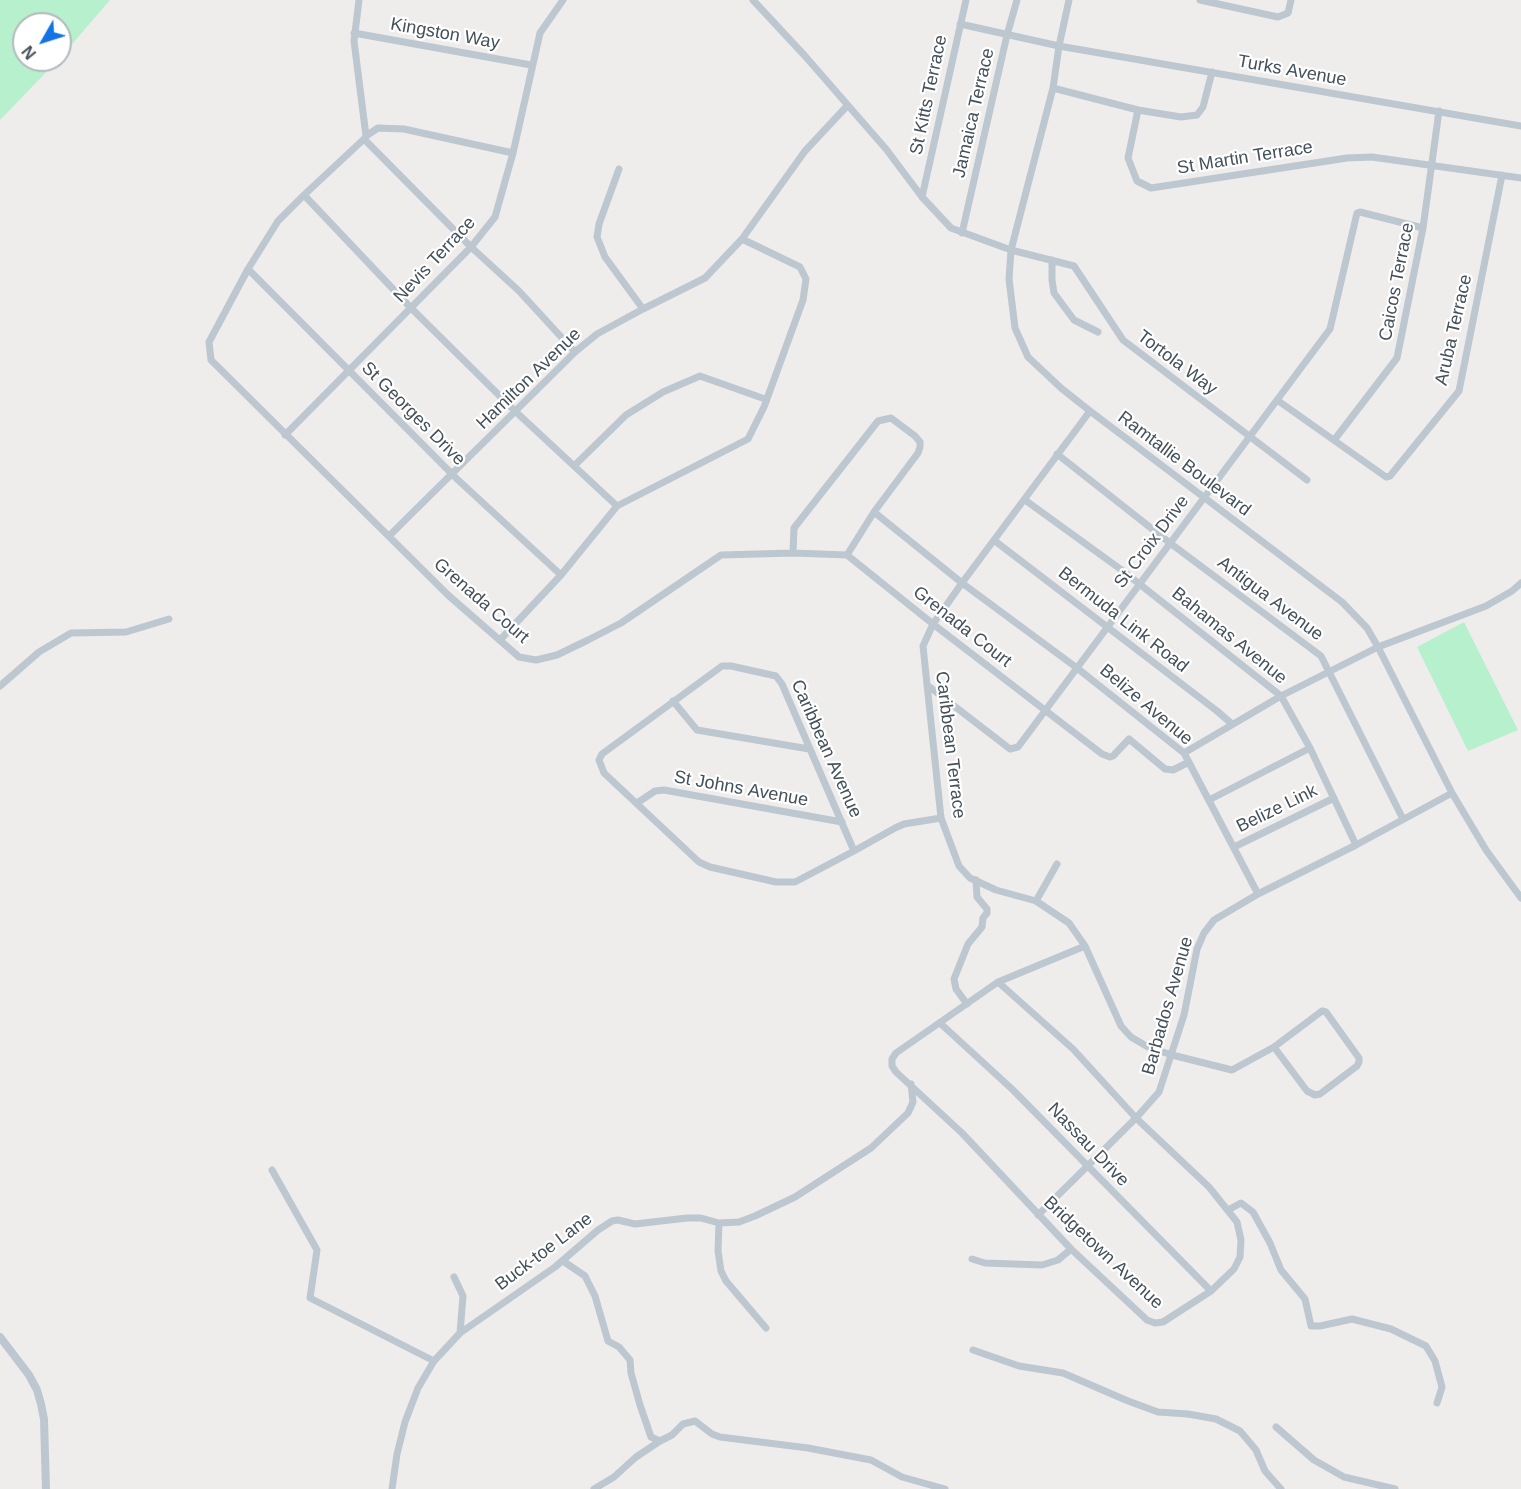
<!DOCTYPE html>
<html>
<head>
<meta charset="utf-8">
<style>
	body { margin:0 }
	#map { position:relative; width:1521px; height:1489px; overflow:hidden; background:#efecec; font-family:Helvetica,sans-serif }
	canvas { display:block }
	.north { position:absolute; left:12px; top:12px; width:60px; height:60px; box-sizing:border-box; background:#fff; border:2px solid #b4b9bd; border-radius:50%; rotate:231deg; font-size:16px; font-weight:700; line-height:24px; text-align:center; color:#44505a }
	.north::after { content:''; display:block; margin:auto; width:21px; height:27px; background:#1273e4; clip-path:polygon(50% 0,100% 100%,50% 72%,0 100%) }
</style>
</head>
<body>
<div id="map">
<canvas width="1521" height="1489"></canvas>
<div class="north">N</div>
</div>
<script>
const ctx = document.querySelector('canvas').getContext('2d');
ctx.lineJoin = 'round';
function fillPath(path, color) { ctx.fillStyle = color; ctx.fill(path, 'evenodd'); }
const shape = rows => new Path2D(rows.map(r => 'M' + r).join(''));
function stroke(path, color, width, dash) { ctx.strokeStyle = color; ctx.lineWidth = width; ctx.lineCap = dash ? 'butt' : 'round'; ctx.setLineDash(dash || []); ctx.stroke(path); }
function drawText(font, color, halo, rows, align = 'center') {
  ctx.font = font + ' Helvetica,sans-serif'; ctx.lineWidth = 4.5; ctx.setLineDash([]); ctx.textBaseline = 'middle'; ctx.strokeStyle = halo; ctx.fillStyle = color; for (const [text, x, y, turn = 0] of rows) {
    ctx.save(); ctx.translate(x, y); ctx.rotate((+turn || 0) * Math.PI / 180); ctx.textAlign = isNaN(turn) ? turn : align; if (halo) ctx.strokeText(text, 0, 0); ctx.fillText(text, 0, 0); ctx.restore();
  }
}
fillPath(shape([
	[0,0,110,0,60,58,60,24,24,24,24,60,58,60,0,120],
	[1464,622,1518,730,1468,751,1417,647]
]), '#b7f0cc');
stroke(shape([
	[359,0,354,41,366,136,378,128,404,129,513,153],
	[753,0,805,56,886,149,922,197,951,228,1011,250,1074,266,1123,340,1307,480],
	[1069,0,1059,46,1053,88,1011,250,1009,279,1015,328,1028,357,1061,388,1090,411,1342,602,1367,628,1378,647,1452,793,1486,850,1521,898],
	[1200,0,1278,17,1288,13,1291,0],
	[960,24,1059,46,1521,126],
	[354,33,531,65],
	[1053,88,1138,110,1128,158,1137,181,1151,188,1347,158,1372,157,1521,178],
	[1138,110,1181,117,1197,115,1203,107,1212,72],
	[366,136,364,139,471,247,519,291,575,352],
	[364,139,304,195,278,221,248,269,209,342,211,360,448,595,519,657,536,660,557,655,588,640,621,623,721,555,793,553,847,555,933,624,1102,754,1110,757,1113,756,1129,739,1165,769,1173,770,1189,762],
	[619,169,599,224,597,237,605,257,643,309],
	[304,195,411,308,515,411,617,506],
	[922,197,966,0],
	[962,233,1007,35,1017,0],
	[1052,260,1052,280,1054,293,1074,320,1098,332],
	[248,269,457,479,561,575],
	[1277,400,1386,477,1390,476,1459,391,1502,175],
	[1090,411,962,583,933,624,923,646,941,818,959,866,970,878,996,890,1036,901,1069,923,1085,946,1121,1026,1131,1037,1148,1047,1172,1055,1232,1070,1274,1047,1322,1011,1326,1012,1359,1058,1359,1062,1357,1066,1320,1094,1315,1095,1307,1091,1274,1047],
	[285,435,471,247,495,217,513,153,540,33,563,0],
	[1335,439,1397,358,1423,228,1439,111],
	[1057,454,1170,543,1321,656,1403,819],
	[574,466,626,415,663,392,700,376,765,399],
	[1025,500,1123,571,1281,696,1310,748,1356,845],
	[389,536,575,352,597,334,643,309,705,278,742,239,805,151,847,106],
	[995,541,1217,711,1232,724],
	[793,553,794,528,878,421,891,418,915,436,920,442,920,447,918,453,874,512,962,583,1077,668,1184,753,1258,894],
	[847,555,874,512],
	[500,640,561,575,617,506,748,439,764,407,803,300,806,279,800,267,742,239],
	[927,685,1010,749,1018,747,1330,329,1357,213,1360,212,1423,228],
	[0,686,39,652,71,633,126,632,169,619],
	[673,701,697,730,809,749],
	[1184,753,1281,696,1378,647,1486,606,1512,591,1521,583],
	[1209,800,1310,748],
	[637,803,655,791,664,790,842,822],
	[1234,847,1334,798],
	[854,851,782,684,776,676,731,666,722,666,602,754,599,760,604,773,699,862,710,867,776,882,795,882,854,851,895,828,904,824,941,818],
	[1036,901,1057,864],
	[998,982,1073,1049,1136,1118,1209,1187,1237,1222,1241,1240,1240,1257,1234,1269,1211,1291,1163,1322,1155,1323,1147,1320,1071,1249,962,1133,896,1072,892,1066,892,1059,896,1053,998,982,1085,946],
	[967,1004,956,989,954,979,968,944,982,927,983,918,987,913,987,909,977,897,976,880],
	[940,1023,1013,1090,1211,1291],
	[272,1170,317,1250,310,1298,434,1361],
	[1228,1210,1241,1203,1253,1212,1270,1243,1281,1270,1305,1299,1311,1326,1320,1326,1352,1319,1391,1329,1426,1346,1435,1361,1442,1387,1437,1403],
	[1038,1215,1136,1118,1159,1092,1184,1015,1197,949,1204,933,1214,920,1258,894,1356,845,1452,793],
	[719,1223,718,1251,721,1271,726,1281,766,1328],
	[972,1259,985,1263,1042,1265,1058,1260,1071,1249],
	[563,1261,585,1276,595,1296,608,1341,619,1347,630,1360,631,1373,640,1405,651,1437,660,1441,672,1435,683,1424,695,1421,712,1434,720,1437,808,1448,871,1460,902,1477,945,1489],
	[454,1277,463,1296,460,1333],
	[973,1350,1019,1366,1063,1373,1128,1401,1158,1412,1188,1414,1216,1419,1240,1431,1256,1450,1265,1471,1281,1489],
	[1276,1427,1314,1460,1344,1477,1395,1489],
	[392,1489,397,1454,405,1422,418,1388,434,1361,460,1333,555,1267,598,1230,612,1221,618,1220,635,1224,687,1218,701,1218,719,1223,739,1222,755,1216,795,1197,871,1148,908,1113,913,1102,911,1084],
	[594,1489,614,1477,636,1457,660,1441]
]), '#bcc7d0', 7);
stroke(shape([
	[0,1337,29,1375,37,1390,41,1404,44,1419,46,1489]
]), '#bcc7d0', 8);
drawText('18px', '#44505a', '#fff', [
	["Kingston Way",445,34,10],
	["Turks Avenue",1292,71,10],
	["St Kitts Terrace",929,95,-78],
	["Jamaica Terrace",974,113,-77],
	["St Martin Terrace",1245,158,-9],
	["Nevis Terrace",435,260,-47],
	["Caicos Terrace",1397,282,-79],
	["Aruba Terrace",1454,330,-77],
	["Tortola Way",1177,363,37],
	["Hamilton Avenue",529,379,-44],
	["St Georges Drive",413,414,45],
	["Ramtallie Boulevard",1184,464,37],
	["St Croix Drive",1152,542,-53],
	["Antigua Avenue",1270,599,37],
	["Grenada Court",481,601,41],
	["Bermuda Link Road",1123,620,38],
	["Grenada Court",962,627,38],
	["Bahamas Avenue",1229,636,39],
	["Belize Avenue",1146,705,40],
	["Caribbean Terrace",950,745,83],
	["Caribbean Avenue",826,749,66],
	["St Johns Avenue",741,789,10],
	["Belize Link",1277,809,-26],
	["Barbados Avenue",1168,1006,-74],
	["Nassau Drive",1088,1145,46],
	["Buck-toe Lane",544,1252,-37],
	["Bridgetown Avenue",1103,1253,43]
]);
</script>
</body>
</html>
